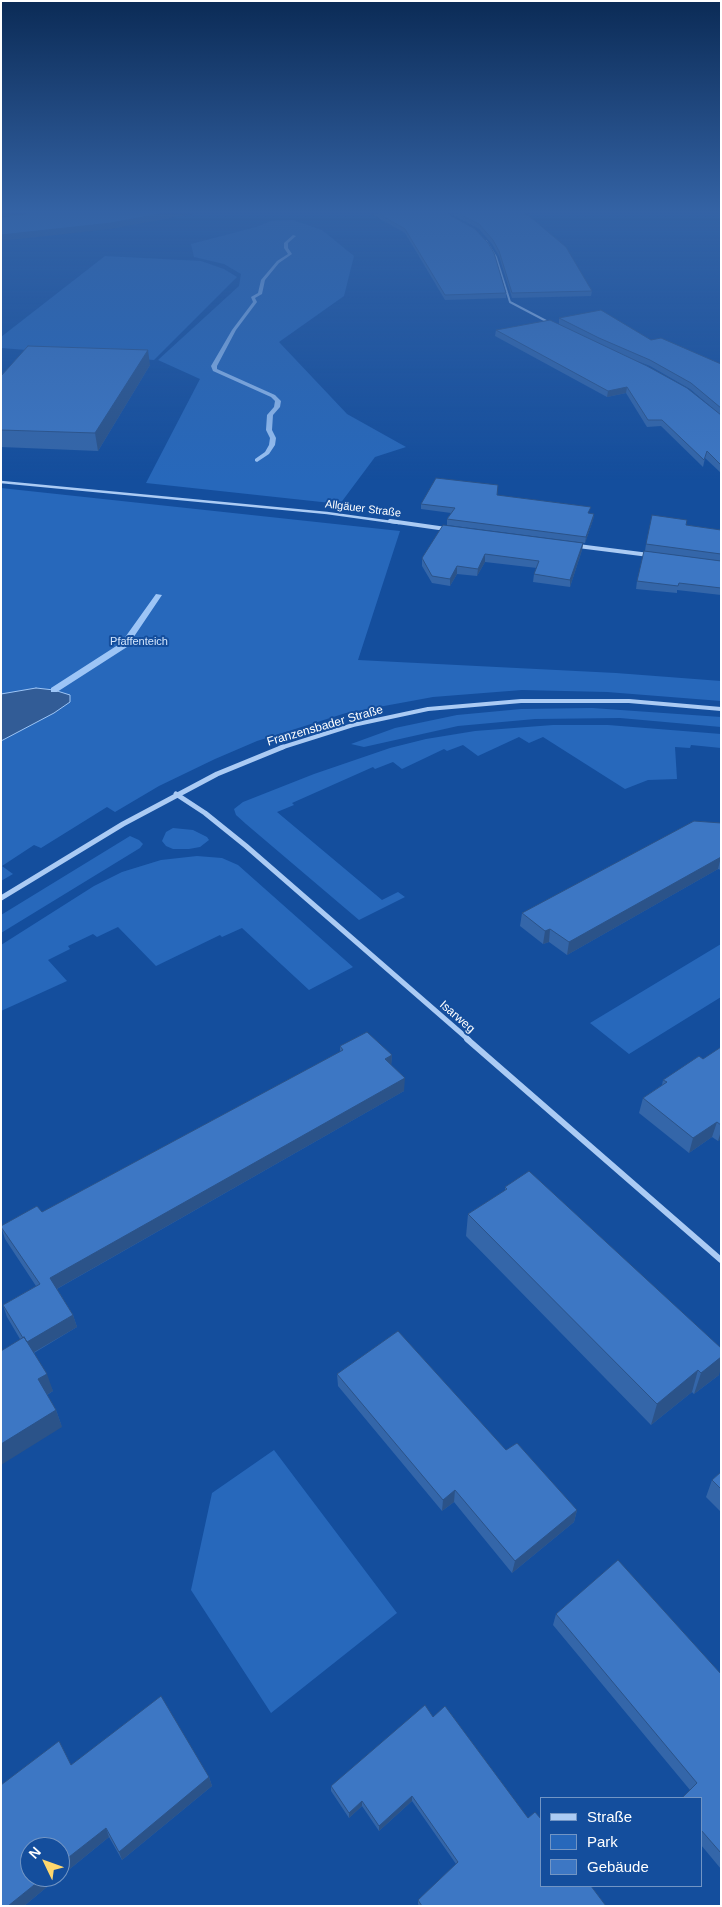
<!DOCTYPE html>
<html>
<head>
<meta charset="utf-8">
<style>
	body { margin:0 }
	#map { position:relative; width:722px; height:1907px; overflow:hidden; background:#144e9d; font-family:Helvetica,sans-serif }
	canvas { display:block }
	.frame { position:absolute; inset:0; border:2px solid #fff; pointer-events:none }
	.legend { position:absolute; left:540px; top:1797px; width:162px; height:90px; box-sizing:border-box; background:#144e9d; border:1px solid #7295c4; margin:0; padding:6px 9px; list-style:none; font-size:15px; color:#fff }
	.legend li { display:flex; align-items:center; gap:10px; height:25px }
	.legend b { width:25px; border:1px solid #7295c4 }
	.north { position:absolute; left:20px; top:1837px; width:50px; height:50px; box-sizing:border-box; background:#144e9d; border:1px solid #7295c4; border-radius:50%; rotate:312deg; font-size:14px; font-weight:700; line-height:20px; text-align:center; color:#fff }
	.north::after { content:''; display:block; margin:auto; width:18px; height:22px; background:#ffd76d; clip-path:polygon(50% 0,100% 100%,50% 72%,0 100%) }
</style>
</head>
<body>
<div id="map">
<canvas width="722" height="1907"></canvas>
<div class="frame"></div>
<ul class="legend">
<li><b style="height:6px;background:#abcbf4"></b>Straße</li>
<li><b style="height:14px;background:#2768bb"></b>Park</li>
<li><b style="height:14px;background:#3d77c4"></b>Gebäude</li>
</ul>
<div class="north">N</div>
</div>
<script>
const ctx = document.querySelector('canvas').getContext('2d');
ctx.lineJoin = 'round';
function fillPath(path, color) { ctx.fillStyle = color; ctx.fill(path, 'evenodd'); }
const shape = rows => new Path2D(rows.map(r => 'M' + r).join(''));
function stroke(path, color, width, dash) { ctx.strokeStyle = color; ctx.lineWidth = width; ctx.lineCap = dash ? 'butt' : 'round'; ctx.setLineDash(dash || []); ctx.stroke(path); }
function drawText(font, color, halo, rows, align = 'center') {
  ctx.font = font + ' Helvetica,sans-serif'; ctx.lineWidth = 4; ctx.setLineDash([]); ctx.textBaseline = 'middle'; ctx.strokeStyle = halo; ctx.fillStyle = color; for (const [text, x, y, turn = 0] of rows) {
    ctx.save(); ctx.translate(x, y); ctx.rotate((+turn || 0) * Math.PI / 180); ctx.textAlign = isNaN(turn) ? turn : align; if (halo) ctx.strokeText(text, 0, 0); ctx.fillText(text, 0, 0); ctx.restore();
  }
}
fillPath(shape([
	[293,220,322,230,354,256,344,296,279,342,347,414,406,447,375,457,340,504,146,483,200,379,158,360,239,286,241,274,224,264,194,257,191,244,256,227,271,221],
	[105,256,201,261,224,269,237,277,154,360,1,348,1,337],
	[1,488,400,531,358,660,616,673,721,681,721,701,607,692,522,690,433,697,346,713,257,741,215,759,159,786,115,812,107,807,41,848,34,845,2,866,13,874,1,881],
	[592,708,721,717,721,727,620,718,535,719,458,726,364,747,351,744,395,728,457,715,521,709],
	[553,725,608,725,721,734,721,748,691,745,690,748,675,747,677,779,648,780,625,789,543,737,529,743,519,737,478,756,463,745,447,751,444,749,402,769,393,762,375,769,373,767,292,803,294,805,277,812,382,900,398,892,405,897,359,920,246,824,236,815,234,809,243,802,314,774,390,748,426,739,475,731],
	[173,828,193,830,207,837,209,840,200,847,189,849,173,849,166,846,162,841,166,832],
	[130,836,139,840,143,844,140,848,1,933,1,915],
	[197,856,222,858,238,865,353,967,309,990,242,928,222,937,220,935,156,966,118,927,97,937,93,934,68,946,70,949,48,960,67,981,1,1011,1,945,94,886,122,872,161,860],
	[721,944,721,997,629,1054,590,1023],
	[274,1450,397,1613,271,1713,191,1590,212,1493]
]), '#2768bb');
const water = shape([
	[36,688,54,690,70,695,70,702,54,713,1,741,1,694,36,688]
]);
fillPath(water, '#325c96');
stroke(water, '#9dc5f6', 1);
fillPath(shape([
	[293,235,296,236,288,243,288,248,292,254,279,263,265,280,262,294,255,298,257,302,236,330,217,366,217,369,275,395,281,401,280,407,273,415,272,430,276,438,275,445,269,454,257,462,255,461,255,459,265,452,269,445,270,438,266,430,267,415,274,407,275,401,271,397,213,371,211,366,232,330,253,302,251,297,258,293,261,280,277,261,288,254,284,248,284,243,293,235],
	[156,594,162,595,127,647,57,692,51,692,51,688,121,643,156,594]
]), '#9dc5f6');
stroke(shape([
	[486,241,496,257,510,302,550,323]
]), '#abcbf4', 2);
stroke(shape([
	[1,482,327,513,399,523]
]), '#abcbf4', 2.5);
stroke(shape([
	[390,521,446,529],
	[578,546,649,555],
	[280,748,353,725,428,709,521,701,629,701,721,709]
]), '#abcbf4', 4);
stroke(shape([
	[176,794,205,813,246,846,469,1040],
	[1,898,123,824,217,774,283,747]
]), '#abcbf4', 5);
stroke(shape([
	[467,1039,721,1260]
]), '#abcbf4', 6);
fillPath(shape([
	[371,214,448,214,506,293,506,298,445,300,405,233],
	[451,214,524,214,592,291,591,296,512,298,499,256,492,244,479,229],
	[559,318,651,340,721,364,721,473,705,458,703,467,661,426,647,427,626,393,607,397,495,336,496,330,559,324],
	[637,361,650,366,690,389,716,411],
	[150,365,98,451,1,447,1,376],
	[497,495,594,514,593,520,585,543,447,525,447,519,451,513,421,509,421,504],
	[687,520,686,525,721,530,721,561,645,551,646,544],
	[583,543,582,550,570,587,533,582,534,574,537,568,485,562,477,576,457,574,450,586,432,583,422,566,422,558],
	[721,561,721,595,677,590,677,593,636,589,637,581],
	[721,823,721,870,718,869,567,955,549,942,543,944,520,926,522,913],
	[340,1046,392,1055,391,1065,404,1091,57,1289,73,1315,77,1327,34,1353,53,1391,47,1395,56,1410,62,1427,20,1339,7,1317,3,1305,36,1286,5,1239,1,1226,42,1212,340,1052],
	[721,1047,721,1139,718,1141,712,1137,689,1153,639,1113,643,1098,662,1085,663,1080,703,1059],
	[505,1187,719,1375,694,1394,692,1392,651,1425,466,1236,468,1214,505,1191],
	[337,1374,506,1450,577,1510,574,1522,512,1573,454,1502,442,1511,338,1386],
	[721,1472,721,1512,706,1497,712,1480],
	[556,1614,721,1674,721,1869,701,1845,701,1798,690,1790,553,1625],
	[433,1717,528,1818,606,1906,419,1906,418,1904,418,1900,456,1864,412,1801,379,1831,362,1806,349,1818,331,1791,331,1786],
	[71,1765,209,1777,212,1786,122,1860,109,1837,60,1877,60,1847,30,1877,59,1877,24,1906,1,1906]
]), '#3466a9');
fillPath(shape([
	[1,214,32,214,1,218],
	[159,214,192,214,111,229,1,241,1,235],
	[148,350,150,365,98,451,95,433],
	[627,387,626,393,607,397,608,391],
	[594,514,593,520,585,543,586,537],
	[583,543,582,550,570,587,570,580],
	[485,554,485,562,477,576,478,569],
	[457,566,457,574,450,586,450,579],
	[721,857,718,869,567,955,569,942],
	[550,929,549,942,543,944,545,931],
	[392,1055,391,1069,385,1059],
	[405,1078,404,1091,53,1291,50,1278],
	[717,1122,712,1137,689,1153,693,1138],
	[721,1131,721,1139,718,1141],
	[73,1315,77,1327,29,1355,26,1342],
	[721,1357,721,1369,719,1375,694,1394,701,1373],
	[698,1370,692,1392,651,1425,657,1404],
	[47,1374,53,1391,43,1397,38,1379],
	[56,1410,62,1427,1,1465,1,1444],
	[455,1490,454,1502,442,1511,443,1500],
	[577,1510,574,1522,512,1573,515,1561],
	[209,1777,212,1786,122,1860,119,1852],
	[412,1796,412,1801,379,1831,379,1826],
	[362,1801,362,1806,349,1818,349,1813],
	[106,1828,109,1837,60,1877,60,1864],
	[44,1877,59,1877,24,1906,8,1906]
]), '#2b5389');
const building = shape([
	[28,214,159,214,111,223,1,235,1,217,28,214],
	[379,214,448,214,475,229,488,243,494,253,506,293,445,295,405,229,379,214],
	[459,214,524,214,529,216,566,247,592,291,512,293,499,251,493,240,479,224,459,214],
	[601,310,651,340,661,338,721,364,721,408,691,383,650,360,599,338,559,318,601,310],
	[550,320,647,366,687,388,721,415,721,465,707,451,704,460,662,420,648,420,627,387,608,391,496,330,550,320],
	[28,346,148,350,95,433,1,430,1,376,28,346],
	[436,478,498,485,497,495,591,507,588,513,594,514,586,537,447,519,455,508,421,504,436,478],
	[652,515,687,520,686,525,721,530,721,554,646,544,652,515],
	[443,525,583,543,570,580,534,574,539,561,485,554,478,569,457,566,450,579,432,576,422,558,443,525],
	[644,551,721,561,721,588,679,583,678,586,637,581,644,551],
	[694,821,721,823,721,857,569,942,550,929,545,931,522,913,694,821],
	[367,1032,392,1055,385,1059,405,1078,50,1278,73,1315,27,1342,24,1337,23,1338,3,1305,40,1284,1,1227,1,1226,37,1206,42,1212,343,1050,340,1046,367,1032],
	[721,1047,721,1125,717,1122,693,1138,643,1098,667,1082,663,1080,699,1056,703,1059,721,1047],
	[529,1171,721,1348,721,1357,701,1373,698,1370,657,1404,468,1214,507,1189,505,1187,529,1171],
	[398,1331,506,1450,517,1443,577,1510,515,1561,455,1490,443,1500,337,1374,398,1331],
	[24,1337,47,1374,38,1379,56,1410,1,1444,1,1351,24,1337],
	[721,1472,721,1489,712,1480,721,1472],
	[618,1560,721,1674,721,1853,701,1830,701,1798,682,1798,697,1783,556,1614,618,1560],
	[161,1696,209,1777,119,1852,106,1828,60,1864,60,1847,30,1847,30,1877,44,1877,8,1906,1,1906,1,1785,59,1741,71,1765,161,1696],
	[425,1705,433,1717,445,1706,528,1818,535,1812,541,1819,541,1886,591,1886,606,1906,422,1906,418,1900,458,1862,412,1796,379,1826,362,1801,349,1813,331,1786,425,1705]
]);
fillPath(building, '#3d77c4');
stroke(building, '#2b5389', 1);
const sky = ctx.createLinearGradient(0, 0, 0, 481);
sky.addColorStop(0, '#0b2b56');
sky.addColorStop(0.44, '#3463a5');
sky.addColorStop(1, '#3463a500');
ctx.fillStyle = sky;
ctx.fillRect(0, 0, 722, 481);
drawText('11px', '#fff', '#144e9d', [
	["Allgäuer Straße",363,509,7]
]);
drawText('11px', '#d3e6fd', '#144e9d', [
	["Pfaffenteich",139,642]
]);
drawText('12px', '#fff', '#144e9d', [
	["Franzensbader Straße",325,726,-16],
	["Isarweg",457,1017,41]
]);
</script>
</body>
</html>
